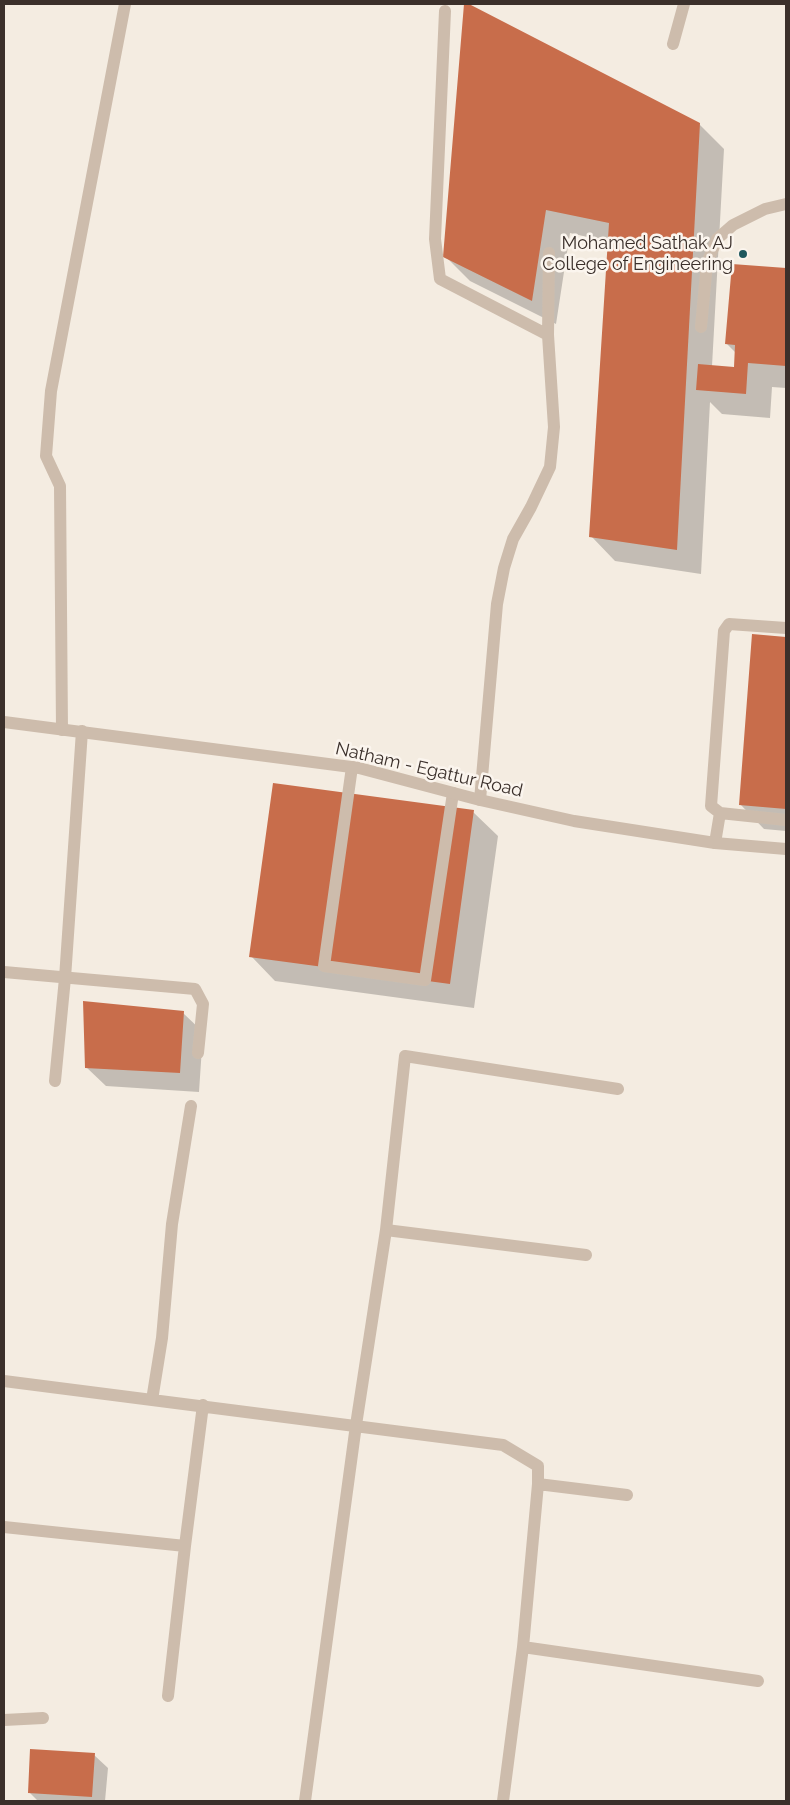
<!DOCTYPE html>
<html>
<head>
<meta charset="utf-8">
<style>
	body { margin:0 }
	#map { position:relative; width:790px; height:1805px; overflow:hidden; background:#f4ece1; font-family:Raleway,sans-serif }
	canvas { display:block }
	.frame { position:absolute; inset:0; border:5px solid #3b302b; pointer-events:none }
</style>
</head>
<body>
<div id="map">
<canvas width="790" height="1805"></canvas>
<div class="frame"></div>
</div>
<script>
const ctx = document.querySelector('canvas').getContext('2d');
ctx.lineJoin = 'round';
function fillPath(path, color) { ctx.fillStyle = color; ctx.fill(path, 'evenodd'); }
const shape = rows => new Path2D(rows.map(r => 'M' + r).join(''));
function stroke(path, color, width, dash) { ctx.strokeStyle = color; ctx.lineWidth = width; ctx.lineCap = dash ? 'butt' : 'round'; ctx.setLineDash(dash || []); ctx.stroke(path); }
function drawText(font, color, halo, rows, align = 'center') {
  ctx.font = font + ' Raleway,sans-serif'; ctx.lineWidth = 5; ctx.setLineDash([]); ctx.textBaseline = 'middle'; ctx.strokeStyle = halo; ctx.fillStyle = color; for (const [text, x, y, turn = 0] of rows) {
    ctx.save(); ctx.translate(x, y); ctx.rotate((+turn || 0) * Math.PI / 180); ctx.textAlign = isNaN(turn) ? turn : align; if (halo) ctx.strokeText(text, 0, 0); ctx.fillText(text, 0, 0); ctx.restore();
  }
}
fillPath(shape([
	[465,4,699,124,724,149,712,366,735,369,736,353,727,344,733,265,786,270,786,388,772,387,770,418,722,414,710,402,701,574,615,561,591,536,609,242,570,233,556,324,470,281,445,256],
	[754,636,786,638,786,831,764,829,740,804],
	[473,812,498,836,474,1008,275,981,251,956],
	[183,1013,203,1032,199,1092,106,1086,86,1067],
	[94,1755,108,1768,105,1801,38,1801,29,1792]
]), '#0003');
fillPath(shape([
	[464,4,469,4,700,123,677,550,589,537,609,223,546,210,532,301,443,257],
	[732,264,786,268,786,366,748,363,746,394,696,390,698,364,734,367,735,345,725,344],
	[752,634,786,637,786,809,739,805],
	[273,783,474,810,450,984,249,957],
	[83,1001,184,1011,180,1073,85,1068],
	[30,1749,95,1753,92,1797,28,1793]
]), '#c86d4b');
stroke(shape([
	[673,44,684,4],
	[701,327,707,263,717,239,733,225,765,209,786,204],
	[62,730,60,486,46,456,51,391,125,4],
	[352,767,324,966,425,980,453,793]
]), '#cdbcac', 12);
stroke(shape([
	[445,11,435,239,440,279,548,335],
	[786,628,729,624,724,631,711,806,720,813,786,820],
	[480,800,497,604,504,568,513,539,531,507,550,467,554,427,548,335,549,253],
	[715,843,720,813],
	[4,972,195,989,203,1004,198,1053],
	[55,1081,65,978,82,731],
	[386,1230,586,1255],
	[4,1381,503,1445,538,1466,538,1484,523,1647,503,1801],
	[152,1400,162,1338,172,1224,191,1106],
	[538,1484,627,1495],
	[4,1527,185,1546],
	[523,1647,758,1681],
	[168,1696,185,1546,203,1405],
	[4,1720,43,1718],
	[305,1801,356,1425,386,1230,405,1056,618,1089]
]), '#cdbcac', 12);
stroke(shape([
	[4,722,359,768,480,800,574,821,715,843,786,849]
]), '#cdbcac', 12);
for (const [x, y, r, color] of [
	[743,254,5,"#1f585e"]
]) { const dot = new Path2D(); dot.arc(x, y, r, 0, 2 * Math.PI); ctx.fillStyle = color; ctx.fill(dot); stroke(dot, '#fbf5ee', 2); }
drawText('18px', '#3b302b', '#fbf5ee', [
	["Mohamed Sathak AJ",733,244],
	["College of Engineering",733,265]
], 'right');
drawText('18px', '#3b302b', '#fbf5ee', [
	["Natham - Egattur Road",429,770,13]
]);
</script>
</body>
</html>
